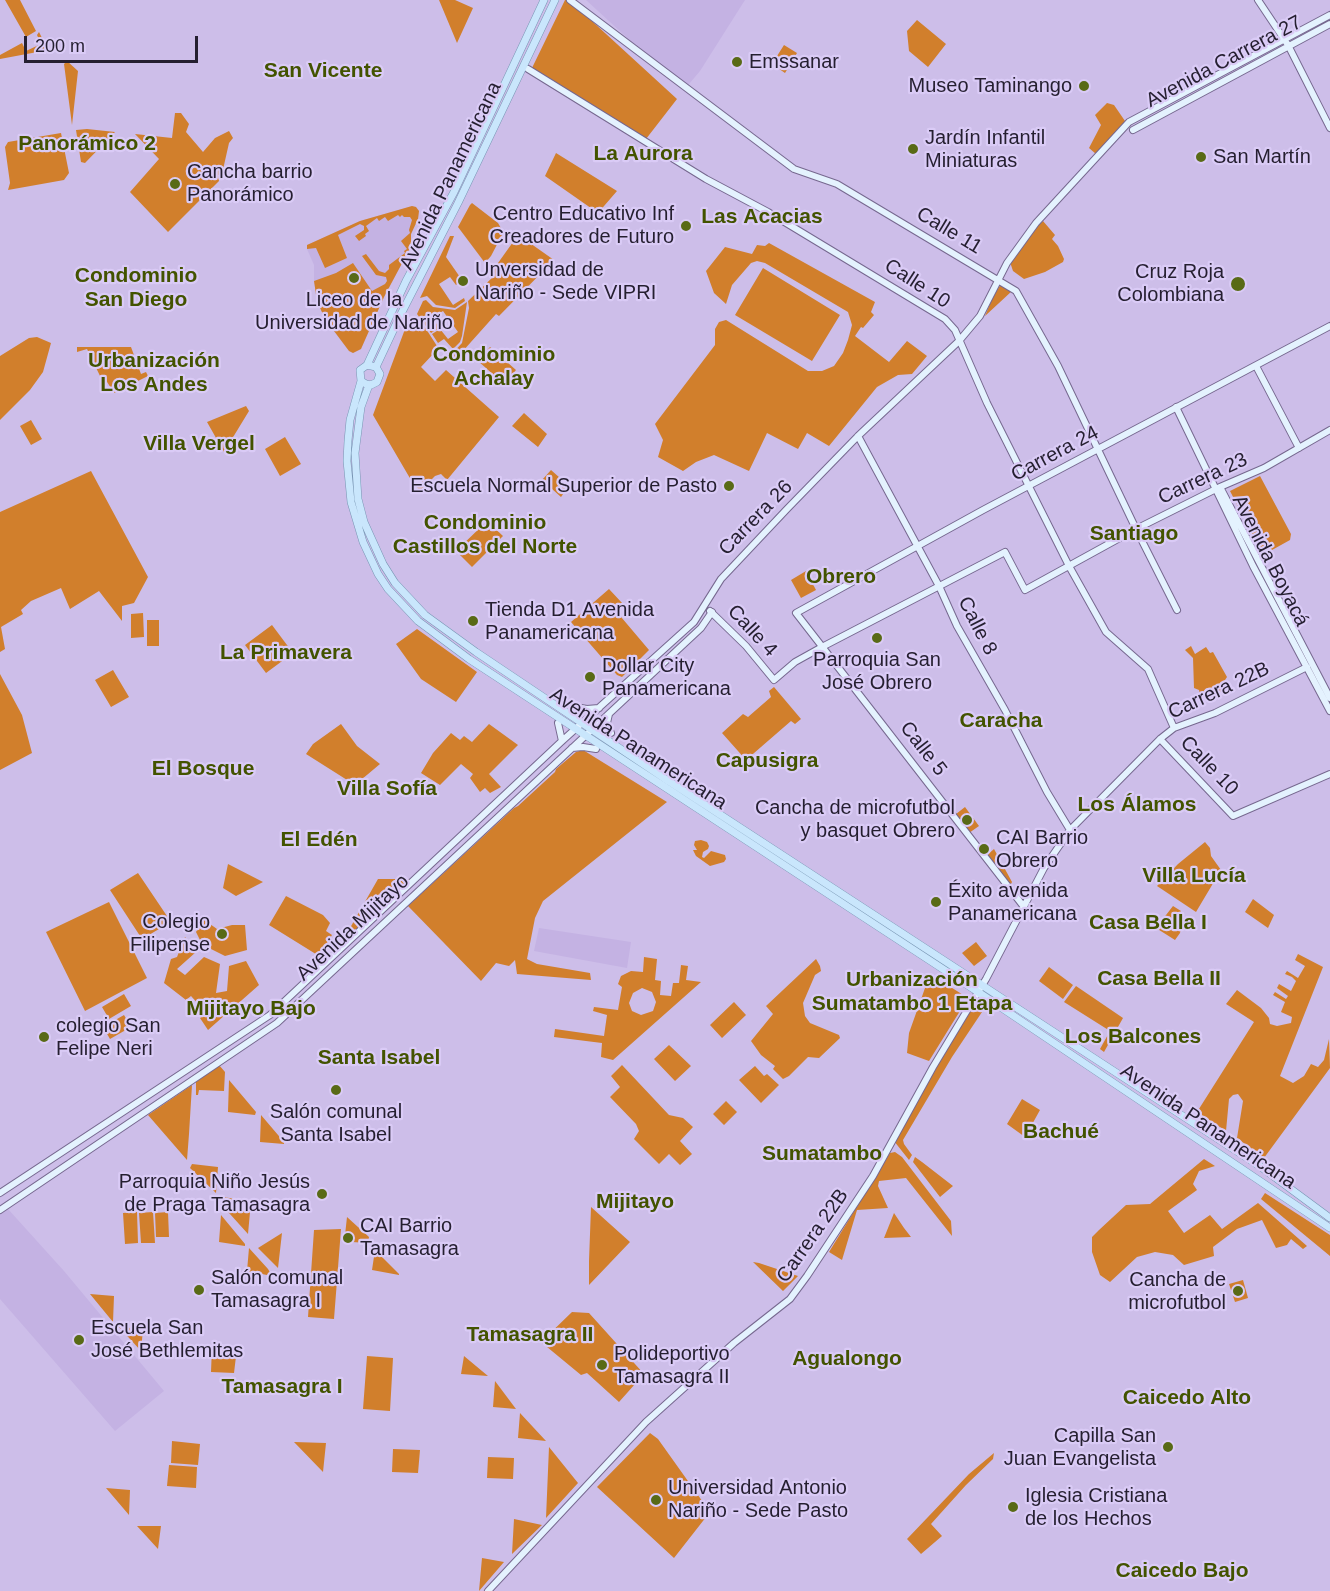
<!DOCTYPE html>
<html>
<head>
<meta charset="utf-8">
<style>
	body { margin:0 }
	#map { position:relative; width:1330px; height:1591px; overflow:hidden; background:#cdbee9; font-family:Arial,sans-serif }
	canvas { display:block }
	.scale { position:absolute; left:24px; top:36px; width:174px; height:27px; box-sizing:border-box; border:3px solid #251f30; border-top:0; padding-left:8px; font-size:18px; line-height:21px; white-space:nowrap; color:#251f30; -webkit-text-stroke:4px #dacbf6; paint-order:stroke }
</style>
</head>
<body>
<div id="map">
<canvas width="1330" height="1591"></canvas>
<div class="scale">200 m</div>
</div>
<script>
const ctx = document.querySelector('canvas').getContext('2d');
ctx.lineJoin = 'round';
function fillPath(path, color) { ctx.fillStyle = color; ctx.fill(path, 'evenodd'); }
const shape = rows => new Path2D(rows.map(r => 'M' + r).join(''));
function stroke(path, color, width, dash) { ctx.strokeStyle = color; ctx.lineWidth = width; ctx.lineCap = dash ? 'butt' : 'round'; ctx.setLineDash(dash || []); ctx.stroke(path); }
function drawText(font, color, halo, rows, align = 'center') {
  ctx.font = font + ' Arial,sans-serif'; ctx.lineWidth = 4.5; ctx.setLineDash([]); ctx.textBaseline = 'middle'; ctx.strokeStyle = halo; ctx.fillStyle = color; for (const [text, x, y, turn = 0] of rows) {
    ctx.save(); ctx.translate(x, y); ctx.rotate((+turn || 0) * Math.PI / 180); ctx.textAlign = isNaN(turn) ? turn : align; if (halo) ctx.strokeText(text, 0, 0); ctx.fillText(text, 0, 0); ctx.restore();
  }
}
fillPath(shape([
	[586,0,745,0,700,71,684,90],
	[412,206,416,207,419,211,418,219,411,235,411,245,407,254,384,297,361,349,353,353,349,351,325,319,317,301,314,281,314,265,307,249,307,245,360,221],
	[539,928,631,942,627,968,534,951],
	[8,1209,64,1271,164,1391,115,1431,0,1299,0,1214]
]), '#c4b2e3');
fillPath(shape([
	[5,0,20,0,36,31,26,37],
	[439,0,455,0,473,8,457,43],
	[565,0,569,0,677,99,646,139,532,68],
	[917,20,946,44,928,67,909,51,907,31],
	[39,32,48,50,0,59,0,55,22,43,26,51,41,44,37,35],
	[784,45,797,53,785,73,772,64],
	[67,61,78,71,72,125,64,64],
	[1107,103,1114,105,1125,121,1117,134,1096,154,1089,148,1101,125,1095,115],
	[175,113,181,113,189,124,186,132,203,152,215,138,229,131,233,138,229,143,222,174,218,175,219,181,168,232,130,192,159,159,135,134,172,138],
	[87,129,115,132,85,163,81,162,76,130],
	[61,133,69,173,64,180,8,190,10,183,5,147,8,142],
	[556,153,617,191,598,213,545,176],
	[472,203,498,223,502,230,502,235,491,256,485,263,458,227,470,205],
	[412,206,416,207,419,211,418,219,411,234,411,245,407,254,384,297,361,349,353,353,349,351,325,319,317,301,314,281,336,273,353,263,372,291,385,284,387,281,386,277,376,275,362,256,366,254,379,271,385,273,389,269,389,265,405,253,404,251,407,249,401,241,410,233,409,230,412,220,410,217,404,217,402,215,400,217,398,215,388,221,385,217,379,221,377,218,366,226,369,231,365,234,366,236,359,241,355,236,364,230,364,226,360,224,338,235,347,258,325,268,316,248,307,249,307,245,360,221],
	[1043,221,1055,235,1052,239,1058,246,1064,259,1063,262,1045,272,1024,279,1013,271,1010,262,1033,231],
	[450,236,454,236,446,257,462,280,456,285,450,277,439,284,453,305,464,298,465,301,455,308,436,305,427,296,420,298],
	[519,239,527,241,554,260,499,316,496,314,454,361,449,357,462,343,469,308,468,301,495,275,493,270,513,242],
	[769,243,875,302,871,312,874,315,863,328,861,327,855,336,889,362,907,341,927,356,912,374,898,375,877,387,829,446,807,433,798,449,767,433,749,471,714,455,696,462,683,471,658,457,663,440,655,424,715,345,715,329,719,322,726,320,808,371,822,371,834,366,843,353,848,340,852,325,848,312,765,263,757,261,751,263,732,285,726,304,714,293,706,271,725,247,752,254,757,245,765,246],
	[763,268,840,315,812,361,735,315],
	[1001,284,1012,291,985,316,993,297],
	[426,300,433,307,455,310,467,302,462,336,460,342,453,349,444,339,438,343,432,334,440,329,448,339,458,332,443,311,438,314,436,312,431,315,439,328,431,333,417,314,423,301],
	[414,318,419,318,437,346,435,352,421,367,435,381,446,370,499,417,447,480,441,474,435,476,420,491,411,480,373,415,408,321,414,321],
	[37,337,51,343,43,372,30,390,0,420,0,356,29,338],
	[77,347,131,347,141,374,146,372,148,376,114,393,104,377,101,378,87,349,77,352],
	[490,347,516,370,504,384,478,361],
	[246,406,249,411,224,452,207,422],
	[524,413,547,434,538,447,512,426],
	[31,420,42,439,31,445,20,426],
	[285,437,301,464,280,476,265,449],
	[551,470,569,486,561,497,542,480],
	[91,471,148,577,134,603,122,606,122,621,99,591,70,609,61,588,31,601,21,610,23,614,1,627,5,649,0,652,0,512],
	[1260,476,1291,534,1290,540,1263,555,1230,491],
	[487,521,503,536,472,567,456,551],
	[806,571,816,590,801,598,791,580],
	[609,589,623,604,616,611,649,650,622,677,617,675,571,622],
	[143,613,144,637,131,638,131,614],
	[147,620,159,620,159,646,147,646],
	[272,625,293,653,266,673,245,645],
	[417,629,477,672,456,702,421,679,396,644],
	[1191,646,1195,654,1206,647,1210,653,1213,652,1227,677,1221,686,1222,691,1218,693,1218,689,1212,688,1213,694,1211,694,1208,688,1205,689,1206,695,1201,698,1199,690,1194,688,1193,658,1185,650],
	[113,670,129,697,111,707,95,680],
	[0,674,22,715,32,753,0,770],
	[774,687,801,719,795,724,791,721,746,760,722,733,743,714,748,717,771,697,769,691],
	[341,724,357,746,380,764,355,785,306,754,313,744],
	[489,724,518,745,489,774,501,787,490,793,485,788,480,792,470,778,473,774,461,764,440,785,421,773,433,753,451,733,460,740,464,736,472,742],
	[583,750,667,802,543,901,535,918,527,959,537,964,590,973,591,980,517,974,515,960,509,966,496,963,481,981,408,906,514,808,518,806,555,772,556,769,576,752],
	[965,807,979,826,969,833,956,814],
	[701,840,707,842,709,846,708,849,703,852,702,857,704,858,711,851,725,855,726,859,724,862,710,866,696,856,693,850,697,850,694,845,695,841],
	[1205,842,1210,848,1211,856,1221,870,1196,912,1157,886,1178,864],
	[994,849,1012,882,1010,886,986,856],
	[228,864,263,882,236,896,223,888],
	[138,873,171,922,142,939,110,890],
	[378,879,412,879,346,939,346,935],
	[286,896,323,915,330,923,326,931,332,935,319,956,269,925],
	[1253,899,1274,915,1268,928,1245,912],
	[109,902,147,978,85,1011,46,932],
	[1173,906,1181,911,1173,922,1181,928,1180,933,1175,940,1156,928],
	[203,919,217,929,232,925,245,925,247,950,225,956,207,947,200,940,196,932],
	[185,937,196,952,177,969,185,975,204,957,220,964,216,993,227,991,229,966,246,961,259,985,208,1030,200,1018,212,1010,209,1004,213,997,202,1008,191,996,186,1000,164,983,171,959,177,957],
	[976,942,987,956,974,966,962,953],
	[1298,954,1323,967,1280,1076,1293,1083,1304,1076,1311,1064,1318,1067,1324,1060,1329,1039,1330,1068,1264,1158,1237,1138,1243,1101,1238,1094,1233,1095,1229,1099,1226,1131,1197,1112,1254,1022,1226,1004,1237,990,1261,1008,1269,1018,1270,1024,1277,1026,1291,1023,1292,1017,1281,1012,1285,1002,1273,995,1275,992,1286,999,1288,996,1277,988,1279,984,1291,991,1296,981,1292,977,1285,974,1287,971,1298,978,1305,966,1295,960],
	[644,957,657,959,655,980,661,981,660,995,671,996,673,983,679,983,681,965,688,966,686,980,701,982,613,1060,601,1057,602,1043,554,1037,555,1029,604,1036,607,1015,593,1011,594,1007,618,1010,622,987,618,984,621,976,631,971,643,972],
	[642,988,652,992,656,1002,653,1011,641,1015,632,1011,629,1003,633,993],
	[816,959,820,966,821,971,815,975,803,1003,805,1016,810,1023,839,1035,840,1038,819,1058,808,1057,789,1076,783,1079,773,1069,775,1066,761,1055,751,1041,773,1014,766,1006],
	[1049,967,1073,985,1063,999,1039,981],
	[930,974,968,998,929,1061,907,1053,909,1033],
	[1076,986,1123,1018,1104,1052,1100,1049,1110,1031,1064,1002],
	[124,994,131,1006,109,1019,102,1007],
	[734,1002,746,1015,722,1038,710,1025],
	[973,1007,982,1012,952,1057,903,1140,904,1144,912,1155,909,1160,894,1141,928,1078],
	[124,1015,131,1027,110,1039,103,1027],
	[669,1045,691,1066,675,1081,654,1059],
	[219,1065,225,1072,224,1091,199,1090,198,1095,196,1095,196,1082],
	[622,1065,669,1115,683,1118,693,1127,680,1141,692,1154,680,1165,669,1154,659,1164,634,1139,639,1131,636,1124,610,1097,620,1087,611,1076],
	[755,1066,764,1076,767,1074,779,1085,761,1103,739,1080],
	[229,1080,256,1112,255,1115,228,1112],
	[192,1085,189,1134,187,1160,148,1115],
	[1022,1099,1040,1110,1025,1137,1007,1124],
	[726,1101,737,1112,724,1125,713,1114],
	[261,1115,284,1142,284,1144,260,1142],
	[895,1152,902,1157,951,1221,952,1236,906,1178,879,1181,878,1186,888,1208,857,1210,842,1260,829,1252,890,1153],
	[915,1157,922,1162,953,1186,940,1197,913,1162],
	[1204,1159,1215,1166,1199,1171,1193,1184,1197,1190,1168,1211,1184,1233,1210,1215,1222,1229,1258,1203,1307,1246,1303,1249,1291,1239,1287,1245,1276,1248,1262,1220,1237,1229,1213,1247,1214,1256,1184,1265,1173,1255,1155,1252,1137,1257,1110,1282,1100,1275,1092,1252,1092,1237,1099,1230,1126,1205,1150,1204],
	[192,1164,218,1167,216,1193,190,1168],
	[1265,1193,1330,1235,1330,1256,1261,1199],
	[222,1197,251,1201,248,1234,221,1204],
	[591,1207,630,1242,589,1285,589,1261],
	[137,1212,138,1243,125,1244,123,1213],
	[153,1212,155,1243,141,1243,139,1213],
	[168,1212,169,1237,156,1237,155,1213],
	[894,1213,904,1228,911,1237,884,1238],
	[221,1215,245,1244,245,1246,219,1242],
	[347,1217,369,1237,368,1243,352,1242,352,1235,345,1235],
	[341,1229,334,1319,308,1317,314,1230],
	[282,1233,278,1268,258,1248],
	[249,1248,268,1269,272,1276,247,1271],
	[375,1250,399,1274,399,1275,372,1270],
	[753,1262,759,1263,798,1276,783,1291],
	[1243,1280,1248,1298,1235,1302,1229,1284],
	[90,1294,114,1296,113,1322],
	[572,1312,589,1313,644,1374,619,1402,587,1373,581,1375,541,1342],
	[119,1327,143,1329,141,1351],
	[212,1347,237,1348,234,1373,211,1372],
	[367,1356,393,1358,390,1411,363,1409],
	[464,1356,488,1376,461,1374],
	[495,1381,516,1409,493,1407],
	[520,1413,546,1441,518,1438],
	[650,1433,658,1439,710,1512,674,1558,597,1487],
	[172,1441,200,1444,198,1465,171,1463],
	[294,1442,326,1443,323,1472],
	[549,1447,578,1483,546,1518],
	[393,1449,420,1450,418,1473,392,1472],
	[994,1453,993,1459,966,1485,931,1524,942,1536,921,1554,907,1539,969,1474],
	[488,1457,514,1458,513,1479,487,1478],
	[169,1465,197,1467,196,1488,167,1486],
	[106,1488,130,1490,129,1515],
	[514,1519,542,1525,512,1554],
	[137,1526,161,1526,158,1549],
	[482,1558,504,1562,479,1591]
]), '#d17f2c');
const secondary = shape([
	[570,0,794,169,837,184,1016,291,1058,366,1136,529,1177,610],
	[1258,0,1288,45,1330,128],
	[528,69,706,179,768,212,945,319,955,330,987,403,1069,566,1106,632,1148,669,1174,728],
	[1133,130,1330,24],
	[1256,366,1299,448],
	[1176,407,1253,566,1330,711],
	[858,436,939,586,957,626,1005,710,1047,792,1070,830],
	[1220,487,1330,698],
	[710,611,746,646,774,680,795,662,822,647,1005,552,1025,590,1136,529,1220,487,1264,468,1330,430],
	[575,707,587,709,599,708],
	[609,714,607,723,611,733],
	[558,723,562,741],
	[1160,739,1233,816,1330,774],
	[572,748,583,747,596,749],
	[1024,907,796,613,983,510,1330,326],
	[0,1193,270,1015,562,741,694,622,721,579,787,509,858,436,959,341,980,316,1007,263,1036,223,1129,122,1330,15],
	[0,1210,277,1023,701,628,712,612],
	[488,1591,646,1422,734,1343,790,1299,807,1276,873,1176,933,1067,986,979,1044,868,1070,830,1160,739,1174,728,1215,713,1307,667]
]);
const primary = shape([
	[367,365,376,367,380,374,377,382,371,385,366,384,361,381,360,370,367,365,406,281,454,192,544,0],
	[376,367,400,316,458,203,555,0],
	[361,381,350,420,348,441,347,461,351,502,363,542,378,574,388,589,418,621,469,659,978,992,1330,1228],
	[369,385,361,407,355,453,358,499,364,522,383,564,395,583,425,615,476,652,664,778,1261,1167,1330,1218]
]);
stroke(secondary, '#76688f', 8);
stroke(primary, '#7895b3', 8);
stroke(secondary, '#e4f2fe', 6);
stroke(primary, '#c9e6fc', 7);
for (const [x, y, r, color] of [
	[737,62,6,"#596a16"],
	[1084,86,6,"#596a16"],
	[913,149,6,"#596a16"],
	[1201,157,6,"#596a16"],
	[175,184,6,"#596a16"],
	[686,226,6,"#596a16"],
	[354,278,6,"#596a16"],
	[463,281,6,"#596a16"],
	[1238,284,8,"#596a16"],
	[729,486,6,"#596a16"],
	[473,621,6,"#596a16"],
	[877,638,6,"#596a16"],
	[590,677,6,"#596a16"],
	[967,820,6,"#596a16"],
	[984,849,6,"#596a16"],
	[936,902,6,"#596a16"],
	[222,934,6,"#596a16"],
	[44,1037,6,"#596a16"],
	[336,1090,6,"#596a16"],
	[322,1194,6,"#596a16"],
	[348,1238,6,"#596a16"],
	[199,1290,6,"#596a16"],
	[1238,1291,6,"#596a16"],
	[79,1340,6,"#596a16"],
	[602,1365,6,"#596a16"],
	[1168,1447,6,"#596a16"],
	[656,1500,6,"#596a16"],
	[1013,1507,6,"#596a16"]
]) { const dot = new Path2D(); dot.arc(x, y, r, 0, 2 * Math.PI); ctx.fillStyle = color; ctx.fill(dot); stroke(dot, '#dacbf6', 2); }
drawText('20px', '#251f30', '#dacbf6', [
	["Emssanar",749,62],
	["Museo Taminango",1072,86,"right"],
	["Jardín Infantil",925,138],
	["Miniaturas",925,161],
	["San Martín",1213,157],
	["Cancha barrio",187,172],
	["Panorámico",187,195],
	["Centro Educativo Inf",674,214,"right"],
	["Creadores de Futuro",674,237,"right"],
	["Unversidad de",475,270],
	["Nariño - Sede VIPRI",475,293],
	["Cruz Roja",1224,272,"right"],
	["Colombiana",1224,295,"right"],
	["Liceo de la",354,300,"center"],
	["Universidad de Nariño",354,323,"center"],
	["Escuela Normal Superior de Pasto",717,486,"right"],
	["Tienda D1 Avenida",485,610],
	["Panamericana",485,633],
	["Parroquia San",877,660,"center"],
	["José Obrero",877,683,"center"],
	["Dollar City",602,666],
	["Panamericana",602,689],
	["Cancha de microfutbol",955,808,"right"],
	["y basquet Obrero",955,831,"right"],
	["CAI Barrio",996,838],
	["Obrero",996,861],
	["Éxito avenida",948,891],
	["Panamericana",948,914],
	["Colegio",210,922,"right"],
	["Filipense",210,945,"right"],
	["colegio San",56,1026],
	["Felipe Neri",56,1049],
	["Salón comunal",336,1112,"center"],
	["Santa Isabel",336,1135,"center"],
	["Parroquia Niño Jesús",310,1182,"right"],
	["de Praga Tamasagra",310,1205,"right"],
	["CAI Barrio",360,1226],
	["Tamasagra",360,1249],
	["Salón comunal",211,1278],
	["Tamasagra I",211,1301],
	["Cancha de",1226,1280,"right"],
	["microfutbol",1226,1303,"right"],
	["Escuela San",91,1328],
	["José Bethlemitas",91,1351],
	["Polideportivo",614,1354],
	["Tamasagra II",614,1377],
	["Capilla San",1156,1436,"right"],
	["Juan Evangelista",1156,1459,"right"],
	["Universidad Antonio",668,1488],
	["Nariño - Sede Pasto",668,1511],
	["Iglesia Cristiana",1025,1496],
	["de los Hechos",1025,1519]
], 'left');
drawText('20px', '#251f30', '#dacbf6', [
	["Avenida Carrera 27",1224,62,-28],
	["Avenida Panamericana",451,176,-64],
	["Calle 11",949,231,31],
	["Calle 10",917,284,33],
	["Carrera 24",1055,454,-28],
	["Carrera 23",1203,479,-25],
	["Carrera 26",756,518,-46],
	["Avenida Boyacá",1270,561,63],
	["Calle 8",977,626,63],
	["Calle 4",752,631,47],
	["Carrera 22B",1219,691,-25],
	["Avenida Panamericana",638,749,33],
	["Calle 5",923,749,52],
	["Calle 10",1209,766,46],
	["Avenida Mijitayo",353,928,-43],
	["Avenida Panamericana",1208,1127,34],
	["Carrera 22B",813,1236,-55]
]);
drawText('bold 21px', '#435300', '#dacbf6', [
	["San Vicente",323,71],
	["Panorámico 2",87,144],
	["La Aurora",643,154],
	["Las Acacias",762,217],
	["Condominio",136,276],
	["San Diego",136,300],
	["Condominio",494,355],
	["Achalay",494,379],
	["Urbanización",154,361],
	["Los Andes",154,385],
	["Villa Vergel",199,444],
	["Condominio",485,523],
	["Castillos del Norte",485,547],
	["Santiago",1134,534],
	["Obrero",841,577],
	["La Primavera",286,653],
	["Caracha",1001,721],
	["Capusigra",767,761],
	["El Bosque",203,769],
	["Villa Sofía",387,789],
	["Los Álamos",1137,805],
	["El Edén",319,840],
	["Villa Lucía",1194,876],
	["Casa Bella I",1148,923],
	["Casa Bella II",1159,979],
	["Urbanización",912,980],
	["Sumatambo 1 Etapa",912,1004],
	["Mijitayo Bajo",251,1009],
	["Los Balcones",1133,1037],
	["Santa Isabel",379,1058],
	["Bachué",1061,1132],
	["Sumatambo",822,1154],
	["Mijitayo",635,1202],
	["Tamasagra II",530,1335],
	["Agualongo",847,1359],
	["Tamasagra I",282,1387],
	["Caicedo Alto",1187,1398],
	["Caicedo Bajo",1182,1571]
]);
</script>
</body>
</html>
